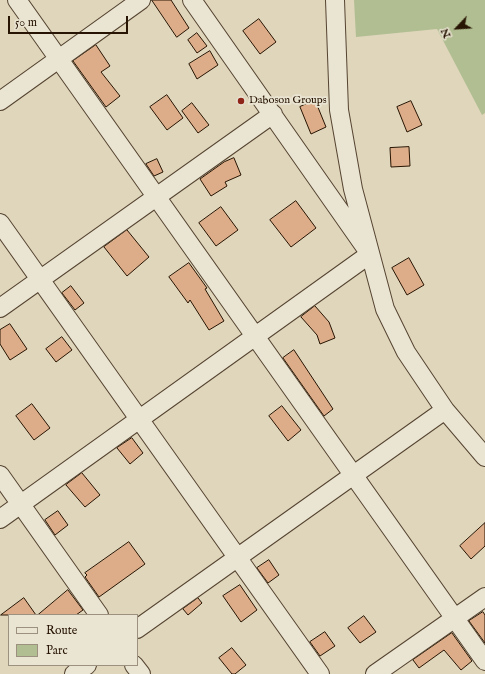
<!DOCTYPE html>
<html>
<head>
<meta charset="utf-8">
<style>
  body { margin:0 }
  #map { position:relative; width:485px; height:674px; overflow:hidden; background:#dfd6bc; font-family:"IM FELL English",serif }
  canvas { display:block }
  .legend { position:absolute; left:8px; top:614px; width:130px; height:52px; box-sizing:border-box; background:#eae4d3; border:1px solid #9c917f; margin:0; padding:5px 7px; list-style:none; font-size:12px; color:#271402 }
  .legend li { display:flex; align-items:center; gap:8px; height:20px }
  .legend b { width:20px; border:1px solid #9c917f }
  .north { position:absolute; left:437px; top:8px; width:40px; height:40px; -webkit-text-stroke:3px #eae4d3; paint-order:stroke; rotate:245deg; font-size:11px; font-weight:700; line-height:16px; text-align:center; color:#271402 }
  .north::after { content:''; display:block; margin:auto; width:14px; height:18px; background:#271402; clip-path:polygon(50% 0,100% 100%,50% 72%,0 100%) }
  .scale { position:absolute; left:8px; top:16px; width:120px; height:18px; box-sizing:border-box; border:2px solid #271402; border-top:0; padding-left:5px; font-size:12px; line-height:14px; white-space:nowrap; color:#271402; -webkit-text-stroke:3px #eae4d3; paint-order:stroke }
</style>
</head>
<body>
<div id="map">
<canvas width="485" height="674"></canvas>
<ul class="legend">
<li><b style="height:5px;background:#eae4d3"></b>Route</li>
<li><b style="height:11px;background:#b1be91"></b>Parc</li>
</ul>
<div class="north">N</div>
<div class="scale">50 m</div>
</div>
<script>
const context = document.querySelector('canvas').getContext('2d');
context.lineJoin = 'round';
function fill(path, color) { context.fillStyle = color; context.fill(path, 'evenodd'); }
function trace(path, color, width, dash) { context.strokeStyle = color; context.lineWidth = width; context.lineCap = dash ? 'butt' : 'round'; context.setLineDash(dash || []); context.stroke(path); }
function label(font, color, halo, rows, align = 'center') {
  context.font = font + ' "IM FELL English",serif'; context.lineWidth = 3.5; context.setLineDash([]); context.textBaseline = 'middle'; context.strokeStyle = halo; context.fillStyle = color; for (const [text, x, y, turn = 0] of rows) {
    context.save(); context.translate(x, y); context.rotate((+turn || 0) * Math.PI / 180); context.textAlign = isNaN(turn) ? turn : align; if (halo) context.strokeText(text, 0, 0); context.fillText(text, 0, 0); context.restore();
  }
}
fill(new Path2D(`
  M 354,0 L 485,0 L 485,113 L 482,115 L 437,29 L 356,37 Z`), '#b1be91');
const building = new Path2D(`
  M 152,0 L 171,0 L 189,28 L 177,37 Z
  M 259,19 L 276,42 L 260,54 L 243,31 Z
  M 197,33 L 207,46 L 197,53 L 188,40 Z
  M 96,45 L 110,66 L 101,72 L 120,96 L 106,107 L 73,61 Z
  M 210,51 L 218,65 L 197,79 L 189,64 Z
  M 167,95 L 183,118 L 167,130 L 150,107 Z
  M 315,100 L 326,127 L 311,134 L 300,107 Z
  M 411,101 L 422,125 L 407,132 L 397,107 Z
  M 192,103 L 209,125 L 198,133 L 182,111 Z
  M 409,147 L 410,166 L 391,167 L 390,148 Z
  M 234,158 L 241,175 L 225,182 L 227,186 L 211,196 L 200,179 L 224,162 Z
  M 157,159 L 163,172 L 154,176 L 146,164 Z
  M 296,201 L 316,228 L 291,247 L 270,220 Z
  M 221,207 L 238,230 L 216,246 L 199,223 Z
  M 127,230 L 149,257 L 127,276 L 104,247 Z
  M 409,258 L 424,285 L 407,295 L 392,268 Z
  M 189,263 L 207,288 L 205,289 L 224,321 L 209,330 L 190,300 L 188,303 L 169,277 Z
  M 71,286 L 84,303 L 75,310 L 62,293 Z
  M 315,306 L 329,322 L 335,338 L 320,344 L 317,335 L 301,317 Z
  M 10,324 L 27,349 L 10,360 L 0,344 L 0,330 Z
  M 62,337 L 72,350 L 56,362 L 46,349 Z
  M 294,350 L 333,409 L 324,416 L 283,358 Z
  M 32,404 L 50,428 L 34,440 L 16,416 Z
  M 282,406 L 301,430 L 288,441 L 269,416 Z
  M 132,438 L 143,453 L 130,464 L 117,448 Z
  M 82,473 L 100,495 L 85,507 L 66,485 Z
  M 58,511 L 68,525 L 55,535 L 45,520 Z
  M 485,523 L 485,546 L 471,559 L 460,546 Z
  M 129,542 L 145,564 L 99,597 L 85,577 L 87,575 L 85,573 Z
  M 269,560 L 279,575 L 268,583 L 257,568 Z
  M 240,585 L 257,610 L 241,622 L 223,596 Z
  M 68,590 L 83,610 L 76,615 L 38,615 Z
  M 24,598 L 36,615 L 1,615 Z
  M 198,598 L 202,603 L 188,615 L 183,609 Z
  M 483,612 L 485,615 L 485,643 L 469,621 Z
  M 364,616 L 376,632 L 360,643 L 348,628 Z
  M 325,632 L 335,646 L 320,656 L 310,642 Z
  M 452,633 L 472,661 L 461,670 L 444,650 L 419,668 L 413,660 Z
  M 232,648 L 246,665 L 235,674 L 232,674 L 219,658 Z`);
fill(building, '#ddac88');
trace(building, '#271402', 1);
const minor = new Path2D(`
  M 17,0 L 485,661
  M 335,0 L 339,110 L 353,189 L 385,309 L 406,352 L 445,410 L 485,457
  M 0,101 L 141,0
  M 0,223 L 320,674
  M 0,308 L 273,114
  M 0,475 L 99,615
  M 0,519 L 370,254 L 192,0
  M 137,629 L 445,410
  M 134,665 L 141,674
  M 74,674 L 87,665
  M 375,674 L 485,597`);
trace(minor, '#554430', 20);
trace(minor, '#eae4d3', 18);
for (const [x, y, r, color] of [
  [241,101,4,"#8f2418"]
]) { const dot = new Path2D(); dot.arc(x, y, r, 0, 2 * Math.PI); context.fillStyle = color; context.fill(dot); trace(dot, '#eae4d3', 1.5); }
label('11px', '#271402', '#eae4d3', [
  ["Daboson Groups",249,101]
], 'left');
</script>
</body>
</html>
